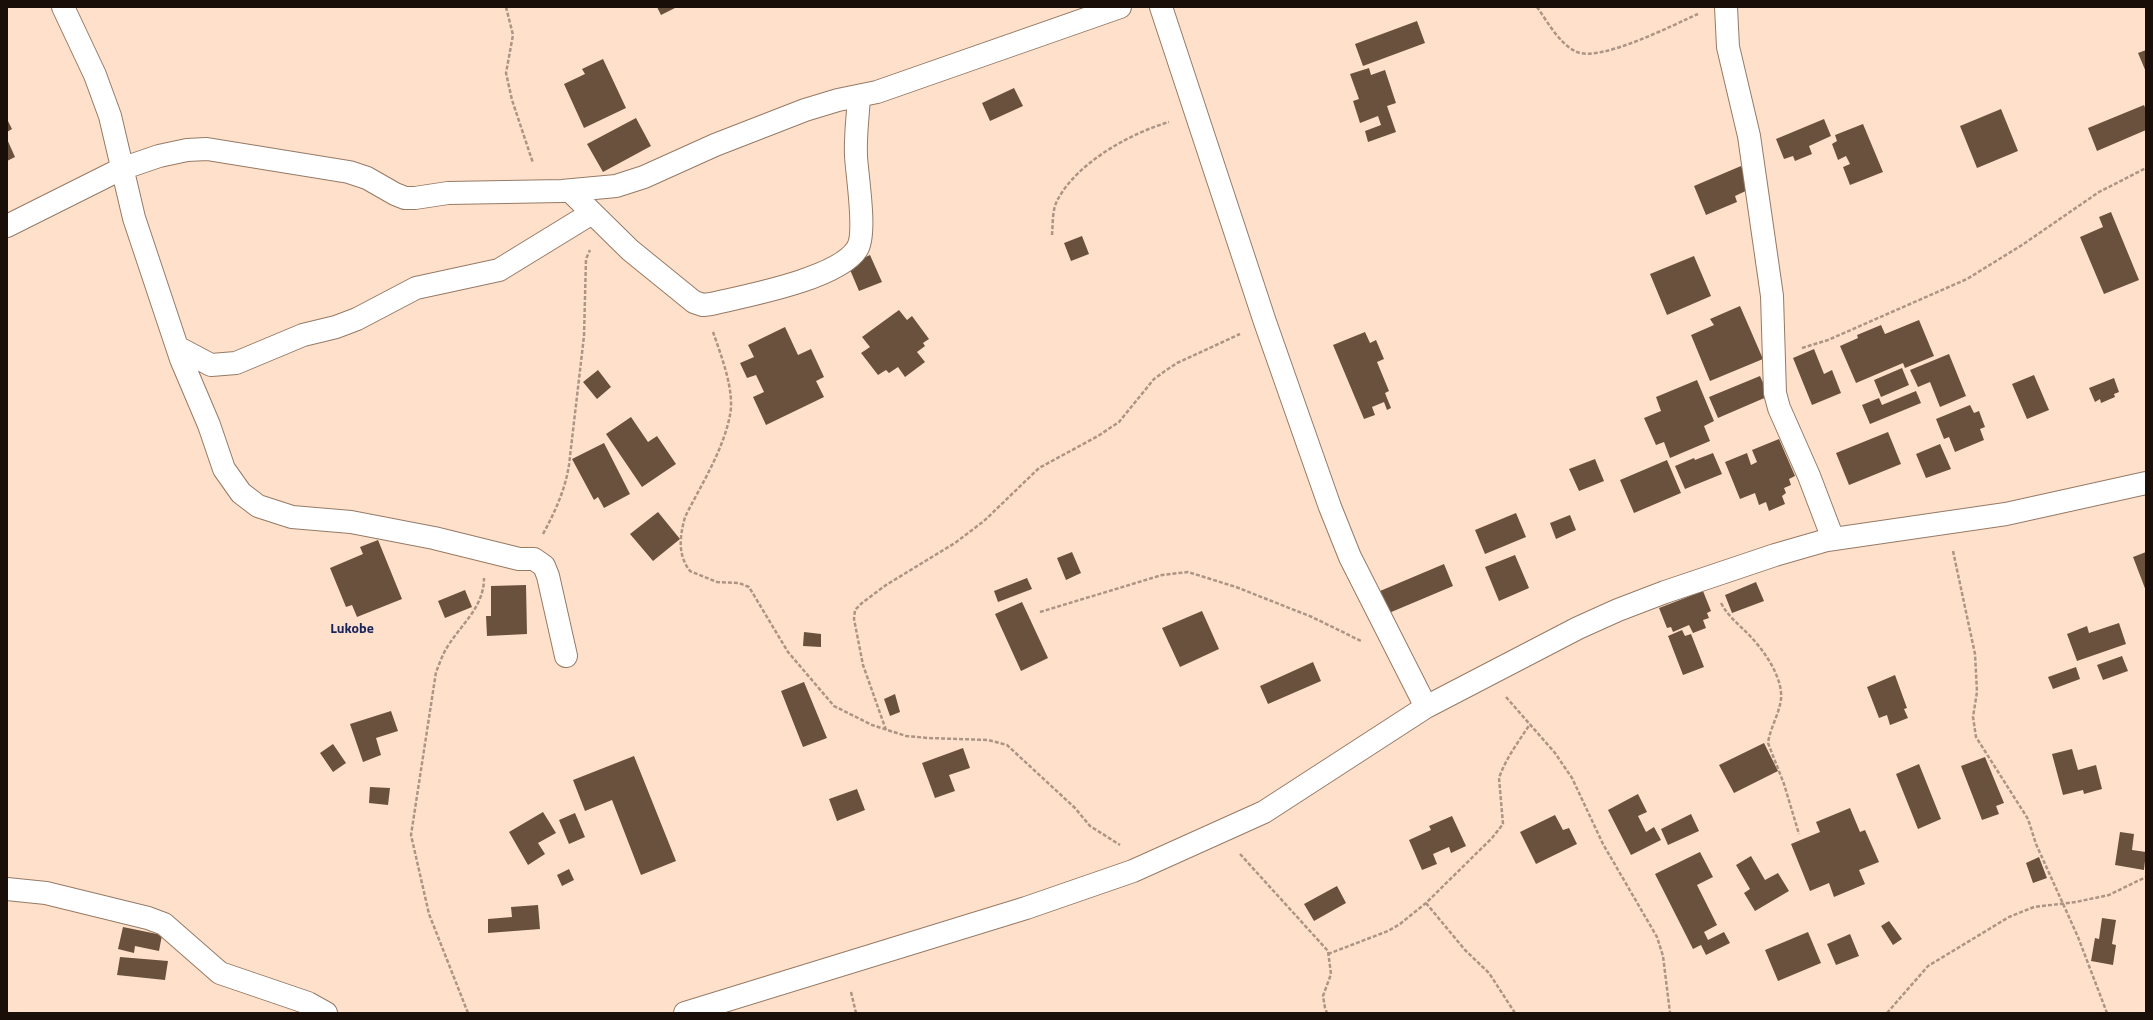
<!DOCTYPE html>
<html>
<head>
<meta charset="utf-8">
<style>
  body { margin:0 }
  #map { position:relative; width:2153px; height:1020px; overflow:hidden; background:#ffe1cb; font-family:"Titillium Web",sans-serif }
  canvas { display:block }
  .frame { position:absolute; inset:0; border:8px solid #190f08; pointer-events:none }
</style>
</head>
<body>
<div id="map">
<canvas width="2153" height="1020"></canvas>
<div class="frame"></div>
</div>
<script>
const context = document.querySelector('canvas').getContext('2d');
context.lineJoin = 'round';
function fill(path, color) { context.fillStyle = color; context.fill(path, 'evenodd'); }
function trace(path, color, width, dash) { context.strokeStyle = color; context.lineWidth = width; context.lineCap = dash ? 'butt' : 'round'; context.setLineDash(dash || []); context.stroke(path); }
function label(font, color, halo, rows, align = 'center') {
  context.font = font + ' "Titillium Web",sans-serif'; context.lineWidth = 4; context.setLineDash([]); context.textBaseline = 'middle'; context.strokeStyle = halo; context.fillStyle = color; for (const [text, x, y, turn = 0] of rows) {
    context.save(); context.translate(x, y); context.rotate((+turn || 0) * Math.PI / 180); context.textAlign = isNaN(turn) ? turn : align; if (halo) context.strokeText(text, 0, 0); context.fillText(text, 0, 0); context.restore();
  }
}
fill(new Path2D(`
  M 657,7 L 677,7 L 661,15 Z
  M 1417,21 L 1425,43 L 1363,66 L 1355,44 Z
  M 2146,50 L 2146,72 L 2138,53 Z
  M 603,59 L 626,108 L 584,128 L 564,84 L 585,74 L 582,69 Z
  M 1369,68 L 1371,75 L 1385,70 L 1396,103 L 1387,106 L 1396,132 L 1368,142 L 1365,131 L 1381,125 L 1378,116 L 1360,123 L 1353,101 L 1359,99 L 1350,74 Z
  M 1014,88 L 1023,106 L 990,121 L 982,103 Z
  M 2144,105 L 2146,110 L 2146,130 L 2097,151 L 2088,128 Z
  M 2001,109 L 2018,151 L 1977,168 L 1960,126 Z
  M 636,118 L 651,146 L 603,172 L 587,144 Z
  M 7,119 L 12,129 L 7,132 Z
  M 1824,119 L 1831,136 L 1809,146 L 1812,154 L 1795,161 L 1793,156 L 1784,159 L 1776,139 Z
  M 1863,124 L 1883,172 L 1850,185 L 1843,167 L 1850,164 L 1846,156 L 1838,160 L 1832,144 L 1837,141 L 1835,135 Z
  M 7,139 L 15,157 L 7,161 Z
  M 1741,166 L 1750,189 L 1735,196 L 1737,202 L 1706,215 L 1694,186 Z
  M 2111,212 L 2139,280 L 2104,294 L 2080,237 L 2103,227 L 2099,217 Z
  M 1082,236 L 1089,254 L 1071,261 L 1064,243 Z
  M 870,255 L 882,282 L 859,291 L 848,265 Z
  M 1694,256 L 1711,296 L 1667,315 L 1650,274 Z
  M 1740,306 L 1763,359 L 1710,381 L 1691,335 L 1714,325 L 1710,319 Z
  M 899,310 L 907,320 L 912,316 L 929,339 L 923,343 L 925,346 L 917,352 L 925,362 L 905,377 L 898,367 L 889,373 L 886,370 L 878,375 L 861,353 L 870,347 L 862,337 Z
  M 1919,320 L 1934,356 L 1905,368 L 1903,363 L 1856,383 L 1840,346 L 1858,338 L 1857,335 L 1881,325 L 1885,334 Z
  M 785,327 L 798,355 L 811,349 L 824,377 L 816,381 L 824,397 L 766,425 L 753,397 L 764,392 L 756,375 L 747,378 L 740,363 L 754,357 L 748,345 Z
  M 1365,332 L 1370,343 L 1376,340 L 1384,359 L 1377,362 L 1389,391 L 1385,393 L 1391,408 L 1387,410 L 1384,402 L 1372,407 L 1375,415 L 1364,419 L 1333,345 Z
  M 1814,349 L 1824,374 L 1832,370 L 1841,393 L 1812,405 L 1793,358 Z
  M 1949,354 L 1966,396 L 1940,407 L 1930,382 L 1918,387 L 1910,370 Z
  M 1902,368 L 1909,385 L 1881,397 L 1874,380 Z
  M 598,370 L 611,387 L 597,399 L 583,382 Z
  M 2034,375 L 2049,410 L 2027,419 L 2012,384 Z
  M 1760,376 L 1769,396 L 1718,418 L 1709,397 Z
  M 2114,378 L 2119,392 L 2114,394 L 2115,397 L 2101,403 L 2100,399 L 2095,402 L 2089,388 Z
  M 1697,380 L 1714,421 L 1704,426 L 1710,441 L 1670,458 L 1664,442 L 1656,445 L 1644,418 L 1661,411 L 1656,397 Z
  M 1916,391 L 1921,403 L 1870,424 L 1862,405 L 1879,398 L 1882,405 Z
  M 1970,405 L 1974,413 L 1979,411 L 1985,427 L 1980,429 L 1984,440 L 1955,452 L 1949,437 L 1944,439 L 1936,419 Z
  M 631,417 L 648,442 L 657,436 L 676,464 L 642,487 L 606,434 Z
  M 1888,432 L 1901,464 L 1849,485 L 1836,453 Z
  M 1779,439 L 1795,476 L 1789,479 L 1791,485 L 1784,488 L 1786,493 L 1782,496 L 1785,504 L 1769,511 L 1766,502 L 1759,505 L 1755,493 L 1740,499 L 1725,462 L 1747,453 L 1751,465 L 1757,462 L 1752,450 Z
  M 604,443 L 630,494 L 604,508 L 598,497 L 594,500 L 572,459 Z
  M 1940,444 L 1951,469 L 1926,478 L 1916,454 Z
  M 1713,453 L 1722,474 L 1685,489 L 1675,466 L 1694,458 L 1695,460 Z
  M 1595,459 L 1604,481 L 1579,491 L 1569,469 Z
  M 1667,460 L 1681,493 L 1634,513 L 1620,480 Z
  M 658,512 L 680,539 L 653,561 L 630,534 Z
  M 1516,513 L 1526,537 L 1485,554 L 1475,530 Z
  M 1570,515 L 1576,530 L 1556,539 L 1550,523 Z
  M 378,540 L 402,599 L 357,617 L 352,605 L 346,607 L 330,568 L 363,554 L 360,547 Z
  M 1072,552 L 1081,573 L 1066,580 L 1057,558 Z
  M 2146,552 L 2146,591 L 2133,557 Z
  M 1515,555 L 1529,588 L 1499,601 L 1485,567 Z
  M 1444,564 L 1453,586 L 1389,613 L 1380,591 Z
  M 1027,578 L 1032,589 L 998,602 L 994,591 Z
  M 1756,582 L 1764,601 L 1732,613 L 1725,595 Z
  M 526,585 L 527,634 L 487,636 L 486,616 L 491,616 L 491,586 Z
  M 465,590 L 472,607 L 445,618 L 438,601 Z
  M 1703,591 L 1711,611 L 1707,613 L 1709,618 L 1703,620 L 1706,628 L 1693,633 L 1689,625 L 1673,632 L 1671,627 L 1667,628 L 1659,608 Z
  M 1022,602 L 1048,658 L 1021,671 L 995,614 Z
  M 1202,611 L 1219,649 L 1180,667 L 1162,628 Z
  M 2119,623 L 2126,644 L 2077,661 L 2067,634 L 2087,626 L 2089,633 Z
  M 1682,630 L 1685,636 L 1691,634 L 1704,667 L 1683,675 L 1668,636 Z
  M 804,632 L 821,634 L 821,647 L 803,646 Z
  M 2122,656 L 2128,671 L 2103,680 L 2097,665 Z
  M 1313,662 L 1321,681 L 1268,704 L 1260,686 Z
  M 2076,667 L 2080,679 L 2053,689 L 2048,677 Z
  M 1895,675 L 1907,708 L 1904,709 L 1908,718 L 1890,725 L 1887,715 L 1879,718 L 1867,687 Z
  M 804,682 L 827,738 L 803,747 L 781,691 Z
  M 895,694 L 900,712 L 890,716 L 884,699 Z
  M 391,711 L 398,731 L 376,738 L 381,755 L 363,762 L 350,724 Z
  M 1764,743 L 1778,771 L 1734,793 L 1719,765 Z
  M 333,744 L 346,763 L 333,772 L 320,753 Z
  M 963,748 L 970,768 L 949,775 L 955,791 L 935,798 L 922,763 Z
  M 2072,749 L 2078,770 L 2096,765 L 2102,789 L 2084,794 L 2083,790 L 2063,795 L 2052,754 Z
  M 634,756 L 676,861 L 641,875 L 612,800 L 585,811 L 573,780 Z
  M 1985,757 L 2004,803 L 1996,806 L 1999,814 L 1982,820 L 1961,766 Z
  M 1919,764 L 1941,819 L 1918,829 L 1896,774 Z
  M 370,787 L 390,788 L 388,805 L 369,803 Z
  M 857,789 L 865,810 L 837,821 L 829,799 Z
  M 1638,794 L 1647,812 L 1638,816 L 1646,832 L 1654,827 L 1661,840 L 1631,855 L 1608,810 Z
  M 1850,808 L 1860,832 L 1865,830 L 1879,862 L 1859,870 L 1865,884 L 1834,897 L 1829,883 L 1810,891 L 1791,844 L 1820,832 L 1816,822 Z
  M 543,812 L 556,833 L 538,843 L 545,854 L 528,865 L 509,832 Z
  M 575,813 L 585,837 L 569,844 L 559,820 Z
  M 1691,814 L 1699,831 L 1668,845 L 1661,829 Z
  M 1555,815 L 1563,830 L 1569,828 L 1577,844 L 1536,864 L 1520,832 Z
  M 1452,816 L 1466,846 L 1451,853 L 1449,847 L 1433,854 L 1437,864 L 1422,870 L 1409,840 L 1431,830 L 1429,826 Z
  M 2120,832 L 2134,834 L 2132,850 L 2146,852 L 2144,870 L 2115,865 Z
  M 1700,852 L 1713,877 L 1697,885 L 1717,925 L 1704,932 L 1708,940 L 1724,932 L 1730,943 L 1706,955 L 1701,945 L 1693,949 L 1655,874 Z
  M 1751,856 L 1765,880 L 1778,873 L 1789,891 L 1755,911 L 1744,893 L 1750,889 L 1736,865 Z
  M 2039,857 L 2047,878 L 2033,883 L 2026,863 Z
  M 569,869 L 574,880 L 562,886 L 557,875 Z
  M 1337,886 L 1346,903 L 1314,921 L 1304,904 Z
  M 538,905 L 540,929 L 488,933 L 488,919 L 512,917 L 511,907 Z
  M 2102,918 L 2116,920 L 2112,944 L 2116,945 L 2113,965 L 2091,961 L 2095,938 L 2099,939 Z
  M 1889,921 L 1902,939 L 1893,945 L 1881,926 Z
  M 123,927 L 162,935 L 159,951 L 135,946 L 134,953 L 118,949 Z
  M 1808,932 L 1821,963 L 1778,981 L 1765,950 Z
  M 1850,934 L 1859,956 L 1836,965 L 1827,944 Z
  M 120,957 L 168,961 L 165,980 L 117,975 Z`), '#6a513e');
const minor = new Path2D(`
  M 63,7 L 95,75 L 110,116 L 134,218 L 181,359 L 209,425 L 224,469 L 241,493 L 258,506 L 292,517 L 351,522 L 434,538 L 519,559 L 534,559 L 544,566 L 548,576 L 566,656
  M 1161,7 L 1265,322 L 1330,507 L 1350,557 L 1426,707
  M 1726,7 L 1728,47 L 1749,136 L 1772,296 L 1775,393 L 1779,408 L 1809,476 L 1833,539
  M 570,191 L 630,250 L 694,302 L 703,305 L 711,304 C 745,296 838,279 857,249 C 867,234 857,176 856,156 C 855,136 858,116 859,96
  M 7,226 L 121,169 L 159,156 L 187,150 L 207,149 L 349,172 L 367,178 L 395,194 L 405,198 L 415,198 L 448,193 L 562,191 L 616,186 L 644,177 L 715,145 L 805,110 L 838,100 L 877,92 L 1120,7
  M 177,347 L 211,365 L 236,363 L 303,335 L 336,327 L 357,319 L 416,288 L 499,270 L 592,213
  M 7,889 L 46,893 L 148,918 L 164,924 L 220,973 L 308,1003 L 326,1013
  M 685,1013 L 1026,908 L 1133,871 L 1264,812 L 1426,707 L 1578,628 L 1618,610 L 1665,592 L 1775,555 L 1827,540 L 2006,514 L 2146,483`);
trace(minor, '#957a66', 24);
trace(new Path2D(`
  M 506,7 L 513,35 L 506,73 L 512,100 L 533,163
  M 1537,7 C 1547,21 1560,45 1577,52 C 1601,62 1673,25 1698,14
  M 1052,235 C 1053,223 1052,209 1058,199 C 1078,162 1131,133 1169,122
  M 713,332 C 721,355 735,391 730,415 C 723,451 701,485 685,517 C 680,536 677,554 690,571 L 717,582 L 739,583 L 749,587 L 788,652 L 834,706 L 872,725 L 906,736 L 928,738 L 988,740 L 1007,745 L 1075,808 L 1090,826 L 1120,845
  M 1802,348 L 1828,340 L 1967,279 L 2022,245 L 2099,192 L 2146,168
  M 543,534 C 555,512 565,490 569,465 L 584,336 L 586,259 L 590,250
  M 1953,551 L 1975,654 L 1977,692 L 1973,717 L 1976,737 L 2028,819 L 2036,844 L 2078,937 L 2107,1013
  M 1721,603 C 1729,618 1740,625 1751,637 C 1765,652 1783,678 1781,699 C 1779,715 1770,728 1768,743 L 1784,784 L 1799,834
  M 1040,612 L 1162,575 L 1188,572 L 1236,587 L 1312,617 L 1361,641
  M 1506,697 L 1555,753 L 1572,778 L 1603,844 L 1657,937 L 1663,956 L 1670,1013
  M 886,730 L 863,665 L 854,619 L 855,610 L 862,603 L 886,585 L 955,543 L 984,521 L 1039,468 L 1098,436 L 1119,422 L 1154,379 L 1165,371 L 1177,363 L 1240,334
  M 1240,854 L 1328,951 L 1331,974 L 1323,996 L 1325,1008 L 1327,1013
  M 1426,903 L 1465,950 L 1489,973 L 1515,1013
  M 1328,954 L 1388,931 L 1400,924 L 1426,903 L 1492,838 L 1503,824 L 1499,778 C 1506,758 1519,741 1530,724
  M 851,992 L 856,1013
  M 468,1013 L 429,914 L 411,835 L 436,672 C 439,665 442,656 446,649 C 460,625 484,608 484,578
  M 1887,1013 L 1928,966 L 2009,917 L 2034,907 L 2076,902 L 2109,895 L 2146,877`), '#ac9585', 2.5, [4, 2]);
trace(minor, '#fff', 22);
label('bold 14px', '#17255c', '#ffe1cb', [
  ["Lukobe",352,630]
]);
</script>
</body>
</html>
